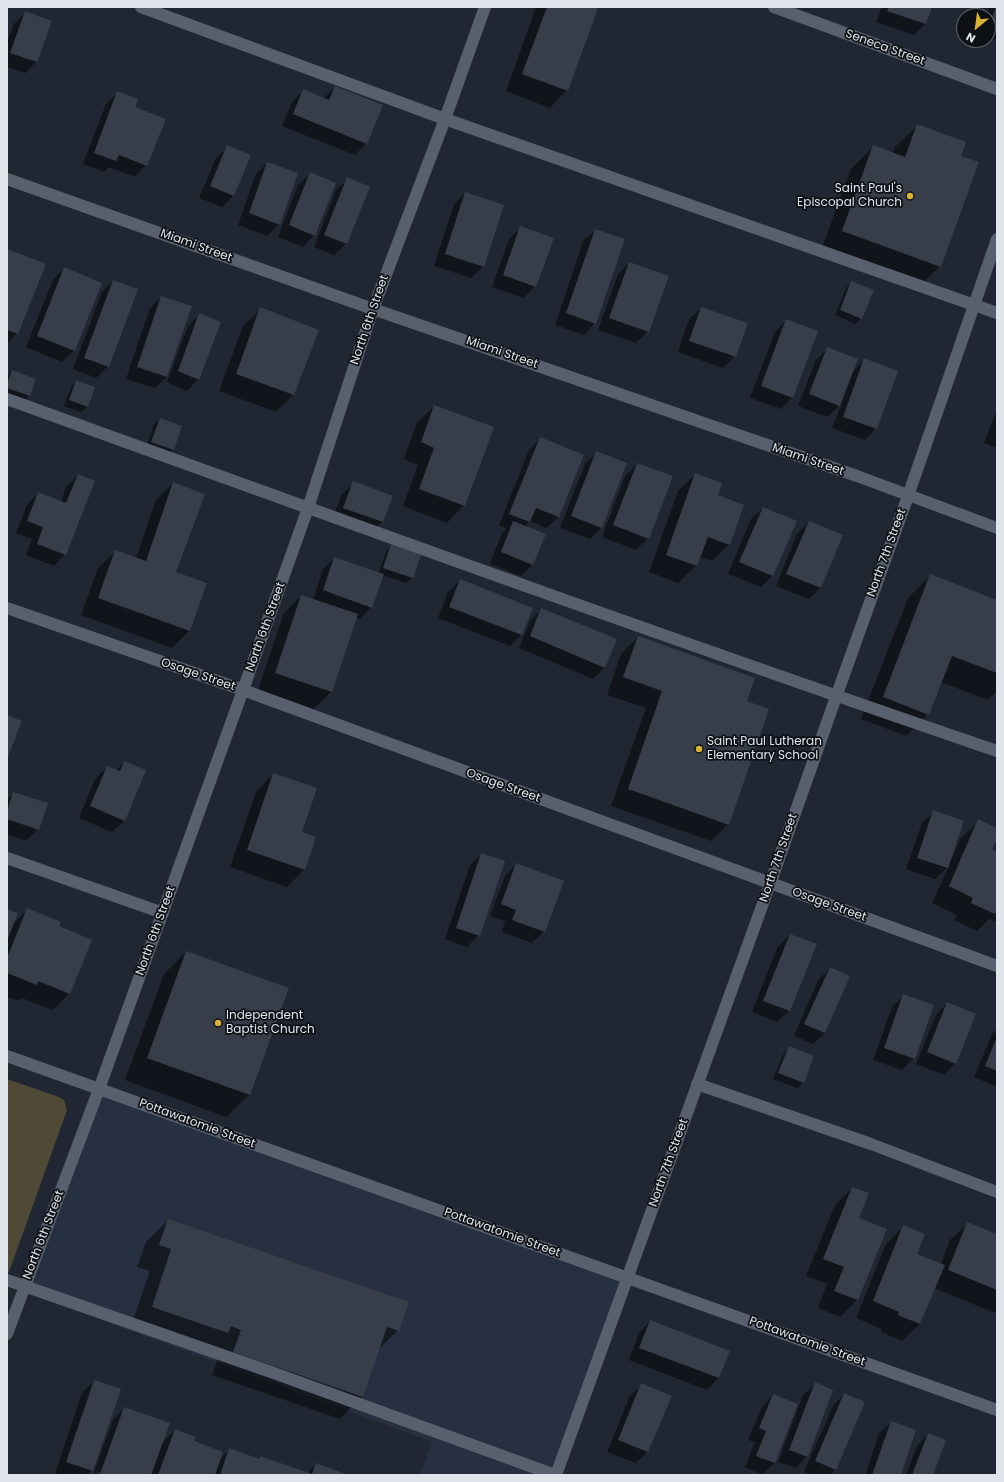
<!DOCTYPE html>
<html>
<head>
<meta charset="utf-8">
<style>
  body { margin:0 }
  #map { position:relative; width:1004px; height:1482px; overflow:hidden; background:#202732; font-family:Poppins,sans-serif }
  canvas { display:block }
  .frame { position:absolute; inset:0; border:8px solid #e0e5ec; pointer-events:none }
  .north { position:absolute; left:956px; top:8px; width:40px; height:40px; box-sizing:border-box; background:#0d1015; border:1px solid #61656b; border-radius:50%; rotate:209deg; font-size:11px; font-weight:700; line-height:16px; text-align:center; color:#e0e5ec }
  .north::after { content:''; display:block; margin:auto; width:14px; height:18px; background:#d9b334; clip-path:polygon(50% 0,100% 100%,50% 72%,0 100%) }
</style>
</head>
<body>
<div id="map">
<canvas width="1004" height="1482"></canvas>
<div class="frame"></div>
<div class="north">N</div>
</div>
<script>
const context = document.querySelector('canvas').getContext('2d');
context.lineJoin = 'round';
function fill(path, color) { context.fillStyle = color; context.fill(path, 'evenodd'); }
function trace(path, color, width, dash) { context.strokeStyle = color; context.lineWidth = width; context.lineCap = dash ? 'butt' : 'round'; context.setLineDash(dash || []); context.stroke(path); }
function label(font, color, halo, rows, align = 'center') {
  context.font = font + ' Poppins,sans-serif'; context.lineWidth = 3.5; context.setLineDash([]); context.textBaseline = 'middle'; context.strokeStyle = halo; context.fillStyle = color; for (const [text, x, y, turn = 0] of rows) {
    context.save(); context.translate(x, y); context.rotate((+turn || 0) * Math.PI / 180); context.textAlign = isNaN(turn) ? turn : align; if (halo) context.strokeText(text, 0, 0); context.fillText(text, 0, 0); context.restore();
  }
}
fill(new Path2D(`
  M 99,1089 L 627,1277 L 556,1475 L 420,1475 L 432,1442 L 23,1291 Z`), '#273041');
fill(new Path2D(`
  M 7,1079 L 59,1097 L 64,1100 L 67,1110 L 9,1272 L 7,1271 Z`), '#504935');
fill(new Path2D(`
  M 538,7 L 592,7 L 567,90 L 550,108 L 506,91 L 535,10 Z
  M 882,7 L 931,7 L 926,23 L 914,35 L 876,22 Z
  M 989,7 L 997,7 L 997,41 L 988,37 L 988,16 L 986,16 Z
  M 25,13 L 51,22 L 36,62 L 25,73 L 7,67 L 7,42 L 14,24 Z
  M 335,87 L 366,144 L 355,155 L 282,126 L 292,102 L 303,91 L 323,99 Z
  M 118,92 L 146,165 L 135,177 L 109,167 L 104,172 L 83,164 L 106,104 Z
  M 918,125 L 940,266 L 918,288 L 820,253 L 851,169 L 874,146 L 893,154 L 895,147 Z
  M 228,147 L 233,196 L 222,207 L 199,198 L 216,158 Z
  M 267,163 L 279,224 L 267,236 L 238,225 L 256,174 Z
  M 310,174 L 314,235 L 303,247 L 278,237 L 298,185 Z
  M 348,179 L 346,244 L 334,255 L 314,247 L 336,190 Z
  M 465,193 L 503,205 L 483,267 L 471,278 L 434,266 L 454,204 Z
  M 521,228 L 535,286 L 524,298 L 492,287 L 509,239 Z
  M 595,230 L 595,323 L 584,335 L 555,325 L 583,241 Z
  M 7,250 L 17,333 L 7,344 Z
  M 629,263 L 648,331 L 636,343 L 598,330 L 618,274 Z
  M 64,268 L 74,350 L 62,362 L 26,347 L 53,280 Z
  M 113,281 L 108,366 L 96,378 L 73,369 L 102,292 Z
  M 851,283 L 861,318 L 855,324 L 835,315 L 846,288 Z
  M 162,297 L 167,377 L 155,388 L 126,379 L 150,308 Z
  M 701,308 L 735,356 L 723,368 L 678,352 L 689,319 Z
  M 261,309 L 317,330 L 293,395 L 276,412 L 219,391 L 243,326 Z
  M 200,314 L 198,379 L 187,391 L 167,382 L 188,326 Z
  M 787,320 L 817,332 L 792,398 L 781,409 L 750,398 L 775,332 Z
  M 828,348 L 852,372 L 865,359 L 876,428 L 865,440 L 832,428 L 842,403 L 827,417 L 798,406 L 816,360 Z
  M 12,371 L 35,380 L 29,396 L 23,401 L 7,396 L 7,377 Z
  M 76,381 L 94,387 L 87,407 L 81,412 L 64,406 L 71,387 Z
  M 434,406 L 464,505 L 447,523 L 403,506 L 418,465 L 404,459 L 417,423 Z
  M 997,409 L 997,448 L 984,443 Z
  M 160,419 L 173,450 L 167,455 L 146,448 L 154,424 Z
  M 541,438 L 558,517 L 546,528 L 530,521 L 525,526 L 532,565 L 521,576 L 490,564 L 502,533 L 507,529 L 499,525 L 529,450 Z
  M 596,453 L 625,464 L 601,528 L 590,539 L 560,528 L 585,464 Z
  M 637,464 L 648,538 L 636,550 L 602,537 L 625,476 Z
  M 696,474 L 729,544 L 712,561 L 699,557 L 696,566 L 678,583 L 649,572 L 678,491 Z
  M 78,475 L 65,554 L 54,566 L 26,555 L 32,539 L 16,533 L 27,505 L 38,493 L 61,502 L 66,487 Z
  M 173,483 L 175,572 L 206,583 L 189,631 L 172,648 L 81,615 L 98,568 L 116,551 L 136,558 L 156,500 Z
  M 354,483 L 392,497 L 382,522 L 371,533 L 332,519 L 342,494 Z
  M 763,508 L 795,521 L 772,576 L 761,587 L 728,574 L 751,519 Z
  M 809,522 L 842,536 L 820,588 L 809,599 L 776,586 L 797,534 Z
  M 391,546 L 420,555 L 412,578 L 406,583 L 382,575 L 371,607 L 360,619 L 356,618 L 331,692 L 314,709 L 258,690 L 284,613 L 301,596 L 313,600 L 323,569 L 335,558 L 379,573 L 386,551 Z
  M 930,576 L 997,601 L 997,691 L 988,700 L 941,682 L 928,714 L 906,736 L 861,719 L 908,598 Z
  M 460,580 L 521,635 L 510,646 L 438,618 L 448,592 Z
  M 542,609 L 605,667 L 593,679 L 519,648 L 530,621 Z
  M 638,637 L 745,702 L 728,824 L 711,841 L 611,806 L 646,708 L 607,695 L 621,654 Z
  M 124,762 L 124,821 L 112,832 L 79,818 L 95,779 L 107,767 L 116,771 Z
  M 273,774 L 300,832 L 315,838 L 304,870 L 287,887 L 230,867 L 256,792 Z
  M 14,793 L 38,829 L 26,841 L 7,834 L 7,800 Z
  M 934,812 L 948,864 L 949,864 L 961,838 L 979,821 L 997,829 L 997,837 L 991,850 L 997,853 L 997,922 L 989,919 L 977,931 L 954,920 L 957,915 L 932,903 L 949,866 L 935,879 L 906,869 L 922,823 Z
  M 481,854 L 479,935 L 467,947 L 445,939 L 470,865 Z
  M 516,864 L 544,931 L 532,943 L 502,932 L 505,921 L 490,916 L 505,876 Z
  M 7,910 L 13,924 L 27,910 L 58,927 L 70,993 L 52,1010 L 22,998 L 19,1001 L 7,997 Z
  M 790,935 L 815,945 L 789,1011 L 777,1022 L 752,1012 L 778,946 Z
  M 186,952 L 287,989 L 249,1095 L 226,1117 L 125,1080 L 164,974 Z
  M 830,968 L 825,1033 L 813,1044 L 794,1036 L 818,980 Z
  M 904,995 L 914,1058 L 902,1070 L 873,1060 L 892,1007 Z
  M 947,1003 L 955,1063 L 944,1075 L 916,1064 L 936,1015 Z
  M 997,1029 L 997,1087 L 974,1077 L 992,1034 Z
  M 790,1047 L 813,1057 L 803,1083 L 797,1088 L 773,1079 L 784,1053 Z
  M 852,1188 L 858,1218 L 885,1230 L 857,1300 L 840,1317 L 818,1308 L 827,1284 L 806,1276 L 835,1205 Z
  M 168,1220 L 398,1330 L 378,1350 L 362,1397 L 340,1419 L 212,1375 L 220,1352 L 205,1355 L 130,1329 L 150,1271 L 137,1267 L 146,1242 Z
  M 968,1223 L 997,1235 L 997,1311 L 995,1313 L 934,1288 L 920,1324 L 902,1341 L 881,1332 L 882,1329 L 856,1318 L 886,1244 L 903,1227 L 916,1254 L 941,1264 L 950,1240 Z
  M 650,1321 L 728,1351 L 718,1378 L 707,1390 L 629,1360 L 639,1333 Z
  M 94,1381 L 92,1470 L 87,1475 L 61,1475 L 55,1473 L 82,1393 Z
  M 642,1384 L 670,1396 L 647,1452 L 636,1463 L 607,1452 L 630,1396 Z
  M 815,1384 L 807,1456 L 796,1468 L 778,1462 L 803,1395 Z
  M 844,1394 L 835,1469 L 830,1475 L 810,1475 L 804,1472 L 833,1406 Z
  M 773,1395 L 797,1404 L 774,1463 L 762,1475 L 745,1467 L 755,1442 L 748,1440 L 762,1407 Z
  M 124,1408 L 161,1444 L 175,1430 L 220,1459 L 229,1450 L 257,1460 L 260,1457 L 307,1474 L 316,1464 L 344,1475 L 106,1475 L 96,1471 L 95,1473 L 100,1475 L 93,1475 L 113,1420 Z
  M 891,1422 L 900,1475 L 865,1475 L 879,1433 Z
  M 928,1434 L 932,1475 L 906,1475 L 917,1446 Z`), '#0007');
fill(new Path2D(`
  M 547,7 L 595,7 L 598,8 L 568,91 L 522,74 Z
  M 889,7 L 932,7 L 926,24 L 887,11 Z
  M 996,7 L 997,7 L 997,25 L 990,23 Z
  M 25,11 L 52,21 L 37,62 L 10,53 Z
  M 335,86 L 383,105 L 367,144 L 293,114 L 303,89 L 329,100 Z
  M 117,91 L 138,99 L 135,107 L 166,119 L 147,166 L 119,155 L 116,161 L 94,153 Z
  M 917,124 L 966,142 L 961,156 L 979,162 L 941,267 L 842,231 L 873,145 L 905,157 Z
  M 227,145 L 251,155 L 234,196 L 210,186 Z
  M 267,162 L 298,173 L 280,225 L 249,213 Z
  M 310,172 L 336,183 L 315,236 L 289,225 Z
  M 347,177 L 370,187 L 347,244 L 324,235 Z
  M 465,192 L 504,205 L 484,267 L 445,254 Z
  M 520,226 L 554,238 L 536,287 L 503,275 Z
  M 595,229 L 625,239 L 596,324 L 566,313 Z
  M 7,249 L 46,264 L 18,334 L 7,330 Z
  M 629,262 L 669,276 L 649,332 L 609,318 Z
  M 64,267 L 102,283 L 75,351 L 37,336 Z
  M 113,280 L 138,289 L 109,367 L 84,358 Z
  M 851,281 L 874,290 L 862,319 L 840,310 Z
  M 161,296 L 192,306 L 167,377 L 137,367 Z
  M 260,307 L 319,330 L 294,395 L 236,374 Z
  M 701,307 L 748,323 L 736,357 L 689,341 Z
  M 199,313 L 221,322 L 199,380 L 178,371 Z
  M 786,319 L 818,331 L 793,398 L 761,386 Z
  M 827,347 L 858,359 L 840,406 L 809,394 Z
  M 864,358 L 898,371 L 877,429 L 843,417 Z
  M 12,370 L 36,379 L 30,396 L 7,388 L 7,384 Z
  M 76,380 L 95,387 L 88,407 L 69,400 Z
  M 434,405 L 494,427 L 465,506 L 419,489 L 434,448 L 421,442 Z
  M 160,418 L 182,426 L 174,450 L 151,442 Z
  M 540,437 L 584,455 L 559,517 L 536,508 L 530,522 L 509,514 Z
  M 596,451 L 627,463 L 602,528 L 571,516 Z
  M 637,463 L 673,476 L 649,539 L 613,525 Z
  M 695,473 L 722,483 L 718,495 L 744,505 L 730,545 L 708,537 L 697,566 L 666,555 Z
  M 78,474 L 95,481 L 66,555 L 37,544 L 43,527 L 27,521 L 38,492 L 66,503 Z
  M 353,481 L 393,496 L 383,522 L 343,508 Z
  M 173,482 L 205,494 L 176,572 L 207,583 L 190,631 L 98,598 L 115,550 L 146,561 Z
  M 763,507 L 797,521 L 773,576 L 739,562 Z
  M 513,521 L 546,534 L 533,565 L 501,552 Z
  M 809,521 L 843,535 L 821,588 L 786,574 Z
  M 391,544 L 421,555 L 413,578 L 383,568 Z
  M 334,557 L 384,574 L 372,608 L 323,590 Z
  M 930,574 L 997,600 L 997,673 L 952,656 L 929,715 L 883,697 Z
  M 460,579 L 533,608 L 522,635 L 449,607 Z
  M 301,595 L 358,614 L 332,692 L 275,673 Z
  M 541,608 L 617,639 L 605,668 L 530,636 Z
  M 638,636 L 755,678 L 747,701 L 769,709 L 729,825 L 628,789 L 662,691 L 623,677 Z
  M 7,715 L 22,721 L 7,759 Z
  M 124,761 L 146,770 L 125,821 L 90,806 L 107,766 L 120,771 Z
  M 273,773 L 317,788 L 302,832 L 316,837 L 305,870 L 247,850 Z
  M 13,792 L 48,803 L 39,830 L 7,819 L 7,811 Z
  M 933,810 L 964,821 L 948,868 L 917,858 Z
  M 978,819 L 997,828 L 997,839 L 992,849 L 997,852 L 997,908 L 995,914 L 971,903 L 973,898 L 949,886 Z
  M 481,853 L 505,861 L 480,936 L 456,928 Z
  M 516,863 L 564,881 L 545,932 L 512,920 L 516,910 L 501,904 Z
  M 27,908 L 61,922 L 59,926 L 92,940 L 70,994 L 38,981 L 37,985 L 7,973 L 7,958 Z
  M 7,909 L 18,913 L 7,941 Z
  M 790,934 L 817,944 L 790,1011 L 763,1001 Z
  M 186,951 L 289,988 L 250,1095 L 147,1058 Z
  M 830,967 L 850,976 L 825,1033 L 804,1024 Z
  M 903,994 L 934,1005 L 915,1059 L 884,1048 Z
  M 947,1002 L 976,1014 L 956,1064 L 927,1052 Z
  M 997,1037 L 997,1071 L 985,1066 Z
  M 789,1046 L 814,1056 L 804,1083 L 778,1073 Z
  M 852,1187 L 869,1193 L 859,1218 L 887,1229 L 858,1300 L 834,1291 L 844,1267 L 823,1259 Z
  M 168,1219 L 409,1302 L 399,1331 L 387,1327 L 363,1397 L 233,1352 L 241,1330 L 231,1326 L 228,1333 L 152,1307 L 171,1249 L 159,1245 Z
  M 967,1222 L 997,1234 L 997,1290 L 948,1270 Z
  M 903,1225 L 925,1234 L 917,1254 L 945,1265 L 920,1324 L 898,1315 L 899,1312 L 873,1301 Z
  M 650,1320 L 730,1351 L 719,1378 L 639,1348 Z
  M 94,1380 L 121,1389 L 93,1471 L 66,1462 Z
  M 815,1382 L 833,1390 L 808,1457 L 789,1450 Z
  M 641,1383 L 672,1396 L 648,1452 L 618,1440 Z
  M 844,1393 L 865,1402 L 836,1470 L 815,1461 Z
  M 773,1394 L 798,1404 L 775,1463 L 756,1456 L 766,1431 L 759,1428 Z
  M 124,1407 L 170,1423 L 151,1475 L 100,1474 Z
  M 891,1421 L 916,1430 L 901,1475 L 872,1475 Z
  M 175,1429 L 196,1437 L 194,1441 L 223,1452 L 215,1475 L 158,1475 Z
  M 928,1433 L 946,1440 L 933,1475 L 912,1475 Z
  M 229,1448 L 259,1459 L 260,1456 L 312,1474 L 316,1463 L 345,1474 L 345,1475 L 220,1475 Z`), '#373e4a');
trace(new Path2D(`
  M 141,7 L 445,119 L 997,313
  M 7,399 C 336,518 666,638 997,751
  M 7,858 L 163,913
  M 697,1084 L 871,1144 L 997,1192
  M 7,1280 L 271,1372 L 555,1475`), '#58606d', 12);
trace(new Path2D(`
  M 774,7 L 997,89
  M 7,1056 L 997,1410
  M 7,1334 L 99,1089 L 243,690 L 308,508 L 373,309 L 445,119 L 485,7`), '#58606d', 12);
trace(new Path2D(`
  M 7,179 L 373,309 L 857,476 L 997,528
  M 7,608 L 243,690 L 997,966
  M 556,1475 L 770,884 L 836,697 L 908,496 L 997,239`), '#58606d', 12);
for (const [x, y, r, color] of [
  [910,196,4,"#d9b334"],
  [699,749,4,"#d9b334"],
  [218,1023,4,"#d9b334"]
]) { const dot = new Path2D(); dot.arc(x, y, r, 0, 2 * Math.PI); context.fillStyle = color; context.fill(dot); trace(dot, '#0d1015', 1.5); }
label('12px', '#e0e5ec', '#0d1015', [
  ["Seneca Street",885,48,20],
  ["Miami Street",196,246,20],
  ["North 6th Street",370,320,-71],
  ["Miami Street",502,353,19],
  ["Miami Street",808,460,19],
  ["North 7th Street",887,553,-70],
  ["North 6th Street",266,627,-70],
  ["Osage Street",198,675,19],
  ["Osage Street",503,786,20],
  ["North 7th Street",779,858,-71],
  ["Osage Street",829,905,20],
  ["North 6th Street",156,931,-70],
  ["Pottawatomie Street",197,1124,20],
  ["North 7th Street",669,1163,-70],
  ["Pottawatomie Street",502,1233,20],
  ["North 6th Street",44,1235,-69],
  ["Pottawatomie Street",807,1342,20]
]);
label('12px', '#e0e5ec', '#0d1015', [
  ["Saint Paul's",902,189,"right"],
  ["Episcopal Church",902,203,"right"],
  ["Saint Paul Lutheran",707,742],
  ["Elementary School",707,756],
  ["Independent",226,1016],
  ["Baptist Church",226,1030]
], 'left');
</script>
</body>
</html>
